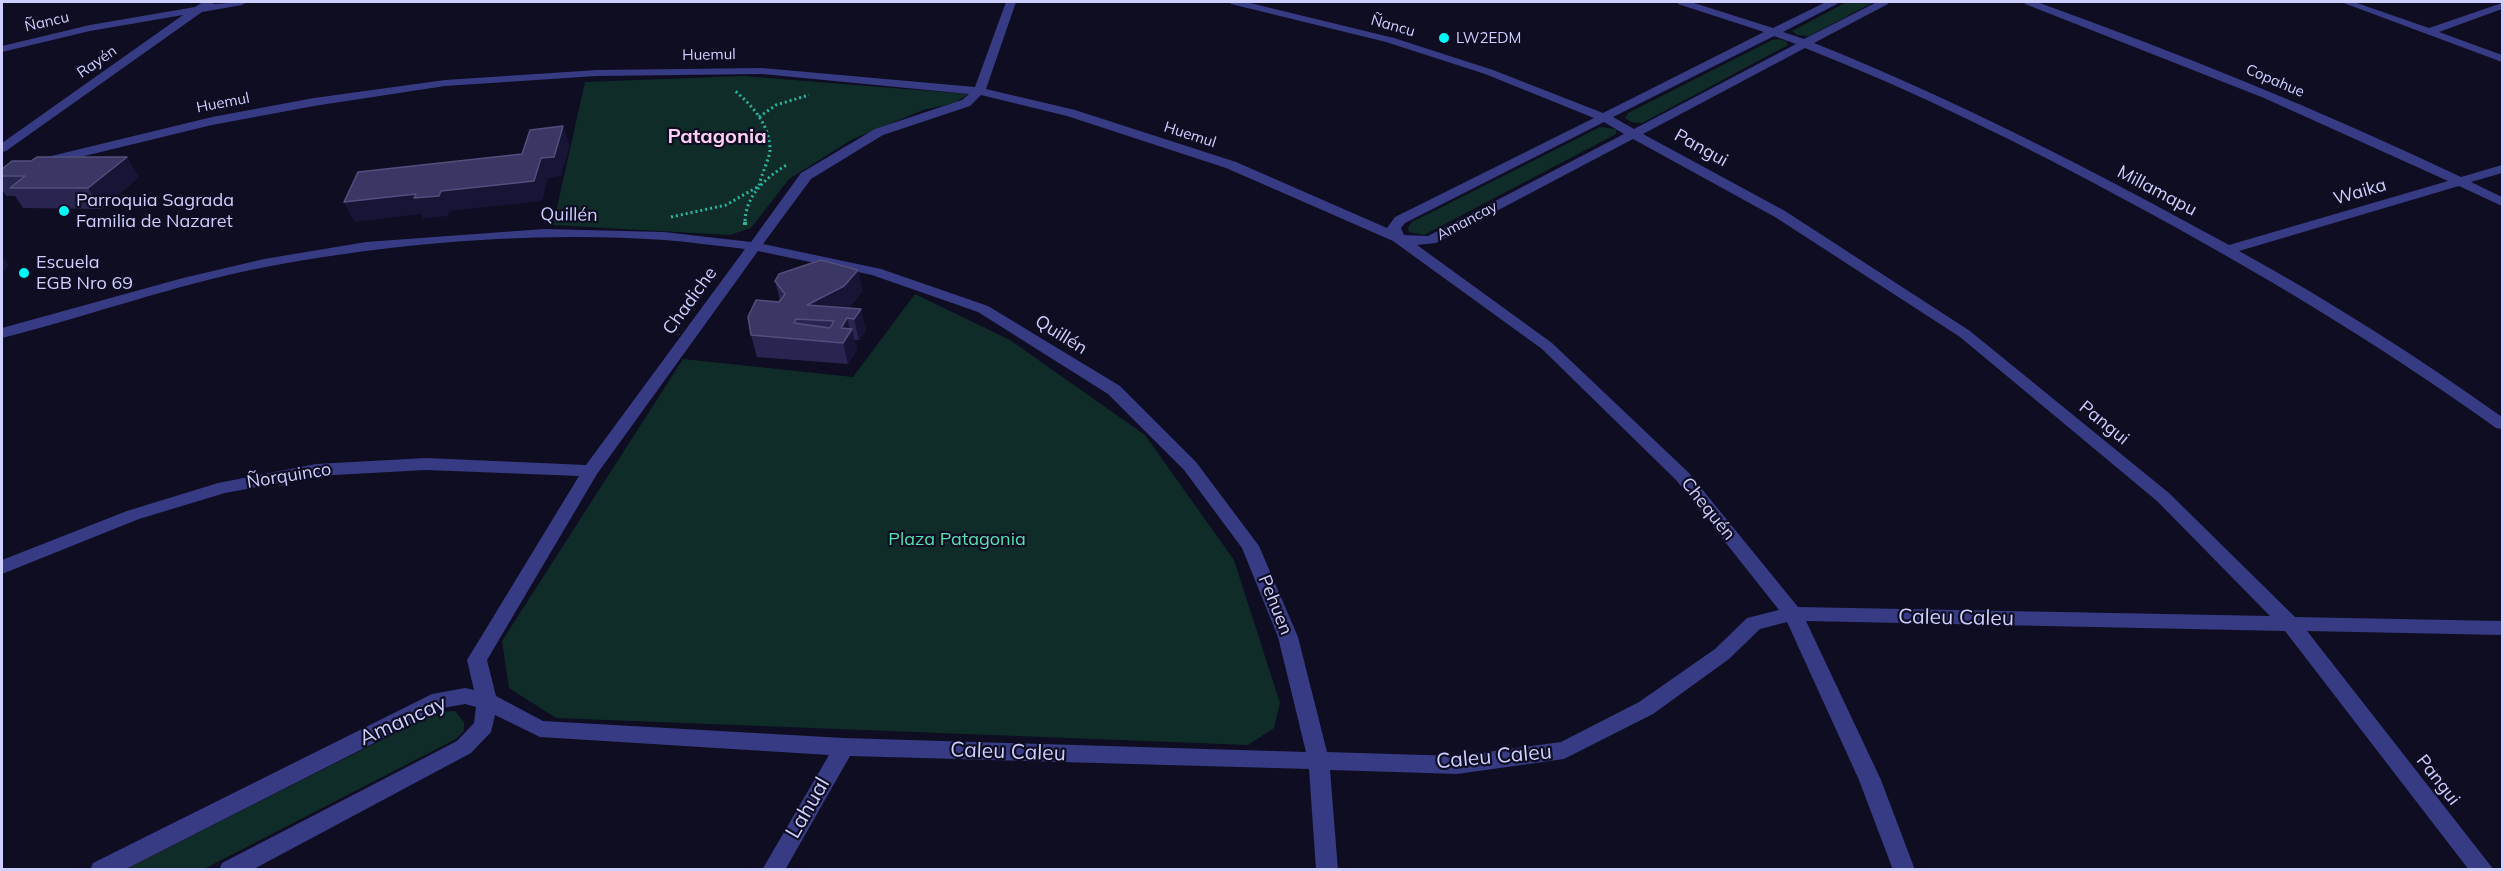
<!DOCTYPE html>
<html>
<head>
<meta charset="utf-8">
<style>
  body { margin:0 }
  #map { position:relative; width:2504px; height:871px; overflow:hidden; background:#0e0d22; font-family:Mulish,sans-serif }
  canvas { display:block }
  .frame { position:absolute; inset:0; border:3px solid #ceceff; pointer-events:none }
</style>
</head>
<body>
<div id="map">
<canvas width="2504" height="871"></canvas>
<div class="frame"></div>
</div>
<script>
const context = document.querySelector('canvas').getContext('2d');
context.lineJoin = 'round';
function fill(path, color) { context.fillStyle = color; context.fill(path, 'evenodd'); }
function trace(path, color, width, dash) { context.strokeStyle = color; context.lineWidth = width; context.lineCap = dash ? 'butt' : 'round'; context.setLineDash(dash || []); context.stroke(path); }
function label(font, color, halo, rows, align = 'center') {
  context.font = font + ' Mulish,sans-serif'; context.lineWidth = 4.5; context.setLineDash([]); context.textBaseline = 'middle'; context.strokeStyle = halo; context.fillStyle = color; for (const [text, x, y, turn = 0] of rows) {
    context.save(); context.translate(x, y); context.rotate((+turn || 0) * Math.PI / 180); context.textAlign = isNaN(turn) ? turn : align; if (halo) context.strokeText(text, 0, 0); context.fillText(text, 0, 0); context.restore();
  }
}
fill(new Path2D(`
  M 1847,2 L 1874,2 L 1809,36 L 1797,35 L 1792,31 Z
  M 1779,39 L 1786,41 L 1788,45 L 1642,123 L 1631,122 L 1625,118 L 1628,113 L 1772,40 Z
  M 743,76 L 968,94 L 955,103 L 923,110 L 851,140 L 789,179 L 751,228 L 730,235 L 553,225 L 585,82 Z
  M 1600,127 L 1616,129 L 1616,134 L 1424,235 L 1409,232 L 1408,228 L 1412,222 Z
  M 915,294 L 1010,340 L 1145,435 L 1234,560 L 1280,703 L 1274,728 L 1248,745 L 556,718 L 509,688 L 502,641 L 683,359 L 853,377 Z
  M 455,711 L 464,722 L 464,731 L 456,739 L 204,869 L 126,869 L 437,712 Z`), '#102c28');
trace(new Path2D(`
  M 759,117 L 776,105 L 809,95
  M 671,217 L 726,205 L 759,186 C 761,175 770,157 770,150 C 770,125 752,105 734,90
  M 745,221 C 746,194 767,177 788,164`), '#2ab69f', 3, [2, 3]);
trace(new Path2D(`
  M 745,225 L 745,219`), '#2ab69f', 4, [3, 4.5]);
fill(new Path2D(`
  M 203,2 L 214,2 L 213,4 L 247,2 L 242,5 L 202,12 L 6,151 L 2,152 L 2,143 L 183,15 L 90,31 L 2,52 L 2,46 L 90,25 L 195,7 Z
  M 1006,2 L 1016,2 L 986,89 L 1075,110 L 1236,162 L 1387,228 L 1395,217 L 1594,118 L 1485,74 L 1386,42 L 1231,4 L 1230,2 L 1246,2 L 1394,38 L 1493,70 L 1603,113 L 1764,32 L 1678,4 L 1677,2 L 1691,2 L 1773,28 L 1826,2 L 1838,2 L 1837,4 L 1783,32 L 1804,39 L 1877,2 L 1889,2 L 1888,4 L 1814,43 C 1957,100 2094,171 2229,245 L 2448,181 L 2264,98 L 2025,4 L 2024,2 L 2037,2 C 2181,54 2323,111 2461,177 L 2502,165 L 2502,173 L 2471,182 L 2502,197 L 2502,206 L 2459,186 L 2239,251 C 2330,301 2418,357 2502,417 L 2502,429 L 2496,428 C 2379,344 2256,270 2129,202 C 2024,145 1917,92 1805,48 L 1643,134 L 1785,211 L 1970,331 L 2169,493 L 2295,617 L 2502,621 L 2502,635 L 2307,631 L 2494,870 L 2469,870 L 2285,631 L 1806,621 L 1881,780 L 1915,870 L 1893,870 L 1859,780 L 1787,622 L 1760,629 L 1729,659 L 1653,714 L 1564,759 L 1457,774 L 1330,770 L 1338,870 L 1316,870 L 1309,769 L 850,756 L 785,870 L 762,870 L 829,755 L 540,737 L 495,715 L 491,732 L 471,753 L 252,870 L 219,870 L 222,863 L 457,741 L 474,723 L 476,707 L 465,704 L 443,708 L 124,870 L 90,870 L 93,863 L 432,694 L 465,688 L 474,690 L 467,660 L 579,476 L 426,470 L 316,476 L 225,493 L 139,519 L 2,574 L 2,560 L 127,511 L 218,483 L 316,464 L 426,458 L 586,465 L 745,249 C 718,246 691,242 664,240 C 535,231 392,243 266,267 C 176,284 90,316 2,338 L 2,328 L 183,278 L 264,259 L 366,242 L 544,229 L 664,232 L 751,242 L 801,173 L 875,129 L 962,100 L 969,94 L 762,74 L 597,76 L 445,86 L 314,106 L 212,125 L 2,176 L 2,168 L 212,117 L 314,98 L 445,80 L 597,70 L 762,68 L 975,87 ZM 1774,36 L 1796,44 L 1634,129 L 1613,117 ZM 981,95 L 1067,116 L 1226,168 L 1393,241 L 1542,349 L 1676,480 L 1779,610 L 1747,618 L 1715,649 L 1639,702 L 1561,742 L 1457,756 L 1327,752 L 1298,637 L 1259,546 L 1196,462 L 1120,386 L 988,306 L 881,269 L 763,244 L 811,179 L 883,135 L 970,106 ZM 1604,122 L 1624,134 L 1428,236 L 1404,235 L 1401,228 L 1405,223 ZM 1633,139 L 1775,217 L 1960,337 L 2157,501 L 2270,616 L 1798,607 L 1688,472 L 1552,343 L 1417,245 L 1436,243 ZM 758,251 L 872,275 L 978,312 L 1108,394 L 1184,470 L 1242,548 L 1278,637 L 1306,752 L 844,738 L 543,721 L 496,696 L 487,660 L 597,474 Z
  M 2341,2 L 2354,2 L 2429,28 L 2502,3 L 2502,9 L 2439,32 L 2502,55 L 2502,62 Z`), '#363b83');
fill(new Path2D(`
  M 2,169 L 139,177 L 101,209 L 23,208 L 15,196 L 6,196 L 2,189 Z
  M 775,281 L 863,291 L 849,307 L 847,308 L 866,330 L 859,340 L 854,340 L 857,350 L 848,364 L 757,357 L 751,335 L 780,300 Z`), '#292551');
fill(new Path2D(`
  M 563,126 L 570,146 L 561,176 L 548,178 L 542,201 L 450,211 L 448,216 L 423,219 L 421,214 L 354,222 L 344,202 L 541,158 Z
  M 127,157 L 139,177 L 101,209 L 88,188 Z
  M 2,256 L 9,266 L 2,272 Z
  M 858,270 L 863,291 L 849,307 L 823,321 L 807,305 Z
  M 861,309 L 866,330 L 859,340 L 854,319 Z
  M 847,318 L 850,331 L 852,329 L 857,350 L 848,364 L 843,343 L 841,328 Z`), '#171436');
const building = new Path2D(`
  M 563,126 L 554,157 L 541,158 L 534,181 L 441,191 L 439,196 L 414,198 L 416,194 L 344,202 L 358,172 L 522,154 L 530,130 Z
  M 37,157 L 127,157 L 88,188 L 10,188 L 25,176 L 2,176 L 2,169 L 12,161 L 31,161 Z
  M 821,260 L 858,270 L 844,286 L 807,305 L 861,309 L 854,319 L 847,318 L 841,328 L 852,329 L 843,343 L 751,335 L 748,317 L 756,300 L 779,302 L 785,294 L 775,281 L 779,274 ZM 796,319 L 834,321 L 830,328 L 794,323 Z`);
fill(building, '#3b3764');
trace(building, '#524f7c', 1.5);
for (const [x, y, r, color] of [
  [1444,38,6,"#00f9f8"],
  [64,211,6,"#00f9f8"],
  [24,273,6,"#00f9f8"]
]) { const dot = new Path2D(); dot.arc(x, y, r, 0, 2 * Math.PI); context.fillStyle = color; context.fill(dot); trace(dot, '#0e0d22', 2); }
label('15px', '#ceceff', '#0e0d22', [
  ["Ñancu",47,22,-13],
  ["Ñancu",1393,26,16],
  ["Huemul",709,55,-1],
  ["Rayén",97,62,-35],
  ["Copahue",2275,81,23],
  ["Huemul",223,103,-11],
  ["Huemul",1190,135,18],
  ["Amancay",1467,221,-28]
]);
label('15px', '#ceceff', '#0e0d22', [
  ["LW2EDM",1456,38]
], 'left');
label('18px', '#ceceff', '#0e0d22', [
  ["Pangui",1701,148,29],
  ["Millamapu",2157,191,28],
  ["Waika",2360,192,-16],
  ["Quillén",569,215,1],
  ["Chadiche",690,301,-54],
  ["Quillén",1061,335,32],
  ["Pangui",2104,423,39],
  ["Ñorquinco",289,476,-9],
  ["Chequén",1708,509,51],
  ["Pehuen",1275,605,68],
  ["Pangui",2438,780,52]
]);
label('18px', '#ceceff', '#0e0d22', [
  ["Parroquia Sagrada",76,201],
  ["Familia de Nazaret",76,222],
  ["Escuela",36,263],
  ["EGB Nro 69",36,284]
], 'left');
label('18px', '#56e2b1', '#0e0d22', [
  ["Plaza Patagonia",957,540]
]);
label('bold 20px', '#ffd0f3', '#0e0d22', [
  ["Patagonia",717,137]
]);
label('21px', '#ceceff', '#0e0d22', [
  ["Caleu Caleu",1956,618,1],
  ["Amancay",403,721,-24],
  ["Caleu Caleu",1008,752,2],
  ["Caleu Caleu",1494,757,-5],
  ["Lahual",808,808,-60]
]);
</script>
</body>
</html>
